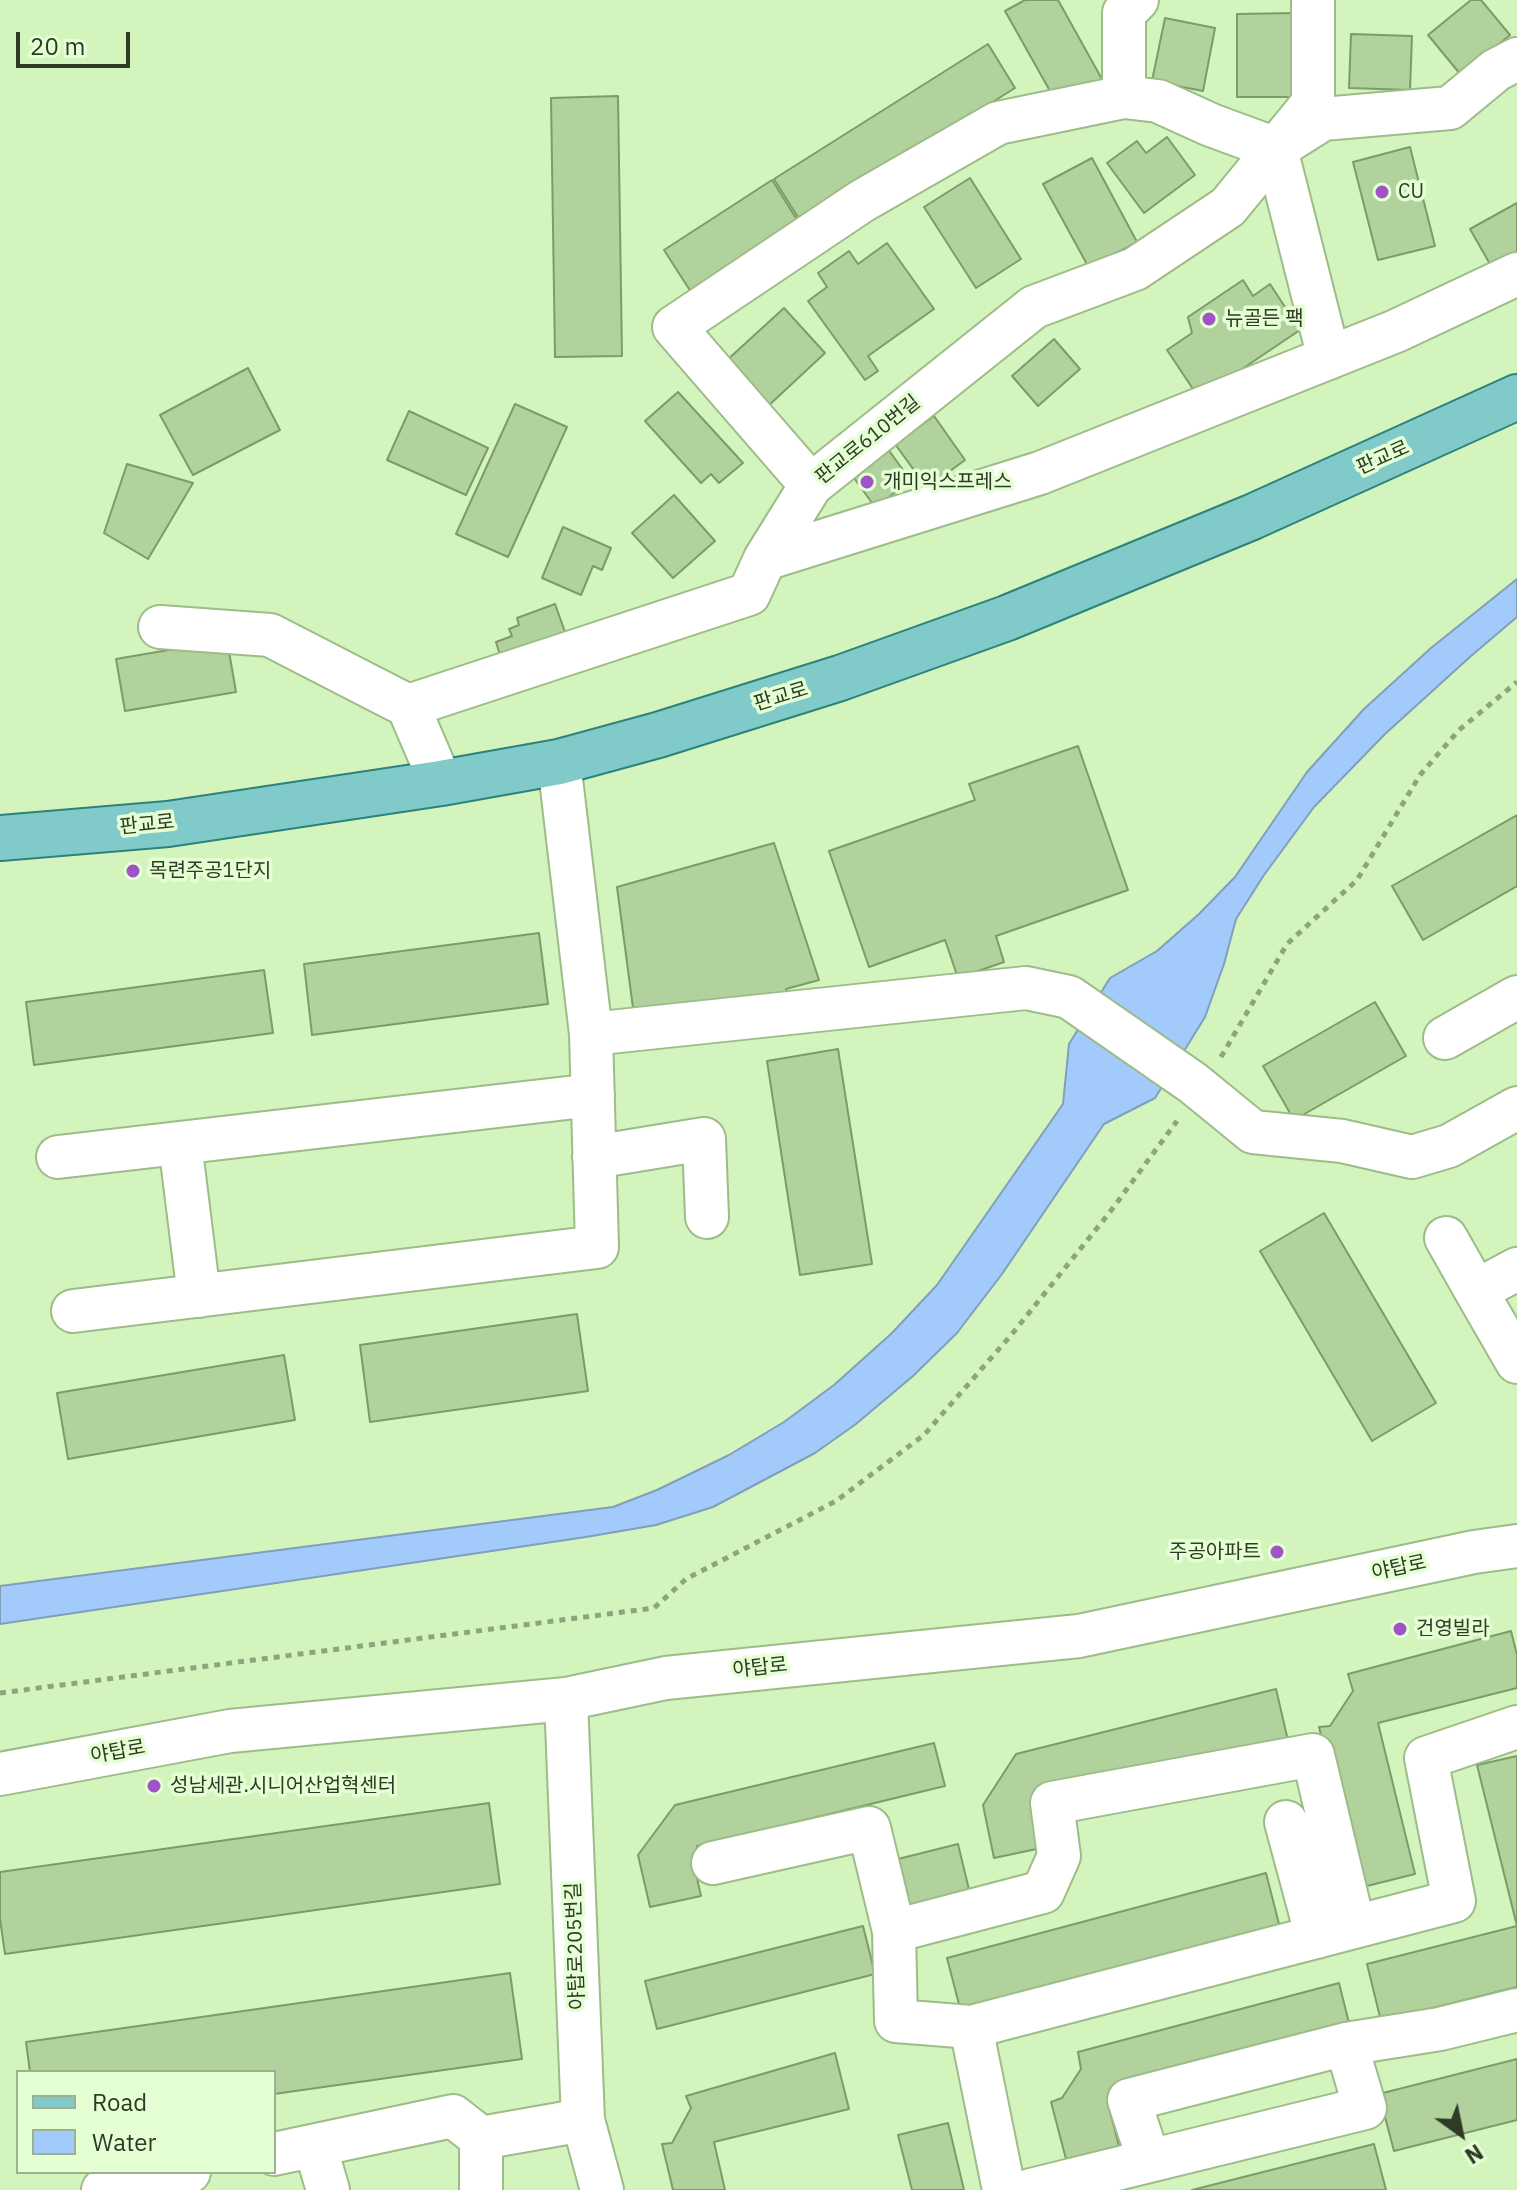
<!DOCTYPE html>
<html>
<head>
<meta charset="utf-8">
<style>
  body { margin:0 }
  #map { position:relative; width:1517px; height:2190px; overflow:hidden; background:#d3f4bd; font-family:"IBM Plex Sans",sans-serif }
  canvas { display:block }
  .legend { position:absolute; left:16px; top:2070px; width:260px; height:104px; box-sizing:border-box; background:#e4ffd3; border:2px solid #9cb18e; margin:0; padding:10px 14px; list-style:none; font-size:24px; color:#2f3b26 }
  .legend li { display:flex; align-items:center; gap:16px; height:40px }
  .legend b { width:40px; border:2px solid #9cb18e }
  .north { position:absolute; left:1421px; top:2094px; width:80px; height:80px; -webkit-text-stroke:6px #e4ffd3; paint-order:stroke; rotate:147deg; font-size:22px; font-weight:700; line-height:32px; text-align:center; color:#2f3b26 }
  .north::after { content:''; display:block; margin:auto; width:28px; height:36px; background:#2f3b26; clip-path:polygon(50% 0,100% 100%,50% 72%,0 100%) }
  .scale { position:absolute; left:16px; top:32px; width:114px; height:36px; box-sizing:border-box; border:4px solid #2f3b26; border-top:0; padding-left:10px; font-size:24px; line-height:28px; white-space:nowrap; color:#2f3b26; -webkit-text-stroke:6px #e4ffd3; paint-order:stroke }
</style>
</head>
<body>
<div id="map">
<canvas width="1517" height="2190"></canvas>
<ul class="legend">
<li><b style="height:10px;background:#80cbca"></b>Road</li>
<li><b style="height:22px;background:#a2cafa"></b>Water</li>
</ul>
<div class="north">N</div>
<div class="scale">20 m</div>
</div>
<script>
const context = document.querySelector('canvas').getContext('2d');
context.lineJoin = 'round';
function fill(path, color) { context.fillStyle = color; context.fill(path, 'evenodd'); }
function trace(path, color, width, dash) { context.strokeStyle = color; context.lineWidth = width; context.lineCap = dash ? 'butt' : 'round'; context.setLineDash(dash || []); context.stroke(path); }
function label(font, color, halo, rows, align = 'center') {
  context.font = font + ' "IBM Plex Sans","Noto Sans KR",sans-serif'; context.lineWidth = 7; context.setLineDash([]); context.textBaseline = 'middle'; context.strokeStyle = halo; context.fillStyle = color; for (const [text, x, y, turn = 0] of rows) {
    context.save(); context.translate(x, y); context.rotate((+turn || 0) * Math.PI / 180); context.textAlign = isNaN(turn) ? turn : align; if (halo) context.strokeText(text, 0, 0); context.fillText(text, 0, 0); context.restore();
  }
}
const water = new Path2D(`
  M 1517,579 L 1517,617 L 1471,656 L 1385,734 L 1314,807 L 1264,875 L 1236,919 L 1224,964 L 1205,1017 L 1155,1098 L 1104,1124 L 1002,1274 L 957,1333 L 913,1376 L 856,1424 L 815,1453 L 713,1507 L 656,1525 L 586,1537 L 0,1624 L 0,1586 L 613,1507 L 657,1490 L 729,1455 L 784,1422 L 834,1385 L 892,1333 L 937,1285 L 1063,1104 L 1069,1044 L 1110,978 L 1157,951 L 1199,914 L 1235,877 L 1307,772 L 1364,709 L 1431,648 Z`);
fill(water, '#a2cafa');
trace(water, '#809fba', 2);
const building = new Path2D(`
  M 1025,0 L 1058,0 L 1103,81 L 1059,107 L 1005,11 Z
  M 1471,0 L 1481,0 L 1510,35 L 1461,75 L 1428,35 Z
  M 1295,13 L 1296,97 L 1237,97 L 1237,14 Z
  M 1165,18 L 1215,28 L 1203,91 L 1152,81 Z
  M 1351,34 L 1412,36 L 1410,90 L 1349,88 Z
  M 988,44 L 1015,88 L 801,222 L 774,179 Z
  M 618,96 L 622,356 L 555,357 L 551,98 Z
  M 1167,137 L 1195,175 L 1144,213 L 1107,163 L 1137,141 L 1146,153 Z
  M 1410,147 L 1435,246 L 1378,260 L 1353,162 Z
  M 1092,158 L 1137,242 L 1089,268 L 1043,184 Z
  M 970,178 L 1021,259 L 976,288 L 924,207 Z
  M 772,180 L 799,223 L 691,292 L 664,250 Z
  M 1517,203 L 1517,270 L 1499,280 L 1470,229 Z
  M 887,243 L 934,309 L 868,356 L 878,371 L 865,380 L 808,301 L 827,287 L 818,273 L 849,251 L 858,264 Z
  M 1243,280 L 1253,296 L 1270,284 L 1300,330 L 1199,398 L 1167,350 L 1192,333 L 1188,317 Z
  M 784,308 L 825,353 L 766,408 L 725,362 Z
  M 1054,339 L 1080,369 L 1038,406 L 1012,376 Z
  M 248,368 L 280,430 L 193,475 L 160,415 Z
  M 678,392 L 743,463 L 719,483 L 711,474 L 701,483 L 645,421 Z
  M 515,404 L 567,427 L 508,557 L 456,534 Z
  M 409,411 L 488,448 L 466,495 L 387,460 Z
  M 934,416 L 965,460 L 927,488 L 895,444 Z
  M 885,445 L 911,481 L 875,507 L 849,471 Z
  M 127,464 L 193,483 L 148,559 L 104,533 Z
  M 674,495 L 715,541 L 673,578 L 632,533 Z
  M 563,527 L 611,548 L 602,570 L 593,566 L 581,595 L 542,578 Z
  M 555,604 L 565,632 L 500,655 L 496,642 L 512,636 L 509,629 L 519,625 L 517,618 Z
  M 227,640 L 236,692 L 125,711 L 116,659 Z
  M 1078,746 L 1128,890 L 996,936 L 1004,962 L 958,978 L 945,940 L 869,967 L 829,851 L 975,800 L 969,784 Z
  M 1517,815 L 1517,886 L 1423,940 L 1392,886 Z
  M 774,843 L 819,980 L 786,989 L 791,1008 L 635,1023 L 617,887 Z
  M 539,933 L 548,1004 L 312,1035 L 304,964 Z
  M 264,970 L 273,1033 L 34,1065 L 26,1002 Z
  M 1375,1002 L 1406,1056 L 1294,1120 L 1263,1066 Z
  M 838,1049 L 872,1264 L 800,1275 L 767,1061 Z
  M 1324,1213 L 1436,1403 L 1372,1441 L 1260,1251 Z
  M 577,1314 L 588,1391 L 370,1422 L 360,1345 Z
  M 284,1355 L 295,1420 L 68,1459 L 57,1393 Z
  M 1511,1631 L 1517,1655 L 1517,1688 L 1378,1723 L 1415,1874 L 1359,1888 L 1319,1727 L 1330,1726 L 1353,1691 L 1348,1674 Z
  M 1276,1689 L 1289,1745 L 1044,1800 L 1046,1847 L 994,1858 L 983,1805 L 1016,1754 Z
  M 934,1743 L 945,1786 L 697,1846 L 694,1865 L 701,1896 L 650,1907 L 638,1855 L 675,1805 Z
  M 1517,1756 L 1517,1926 L 1477,1765 Z
  M 489,1803 L 500,1884 L 5,1954 L 0,1919 L 0,1872 Z
  M 958,1844 L 972,1902 L 913,1917 L 898,1859 Z
  M 1266,1873 L 1280,1928 L 961,2012 L 947,1958 Z
  M 863,1926 L 875,1974 L 657,2029 L 645,1981 Z
  M 1517,1926 L 1517,1987 L 1381,2021 L 1367,1964 Z
  M 510,1973 L 522,2059 L 274,2094 L 274,2072 L 30,2072 L 26,2042 Z
  M 1339,1983 L 1353,2039 L 1107,2100 L 1119,2146 L 1066,2159 L 1051,2102 L 1062,2098 L 1081,2069 L 1078,2052 Z
  M 835,2053 L 849,2109 L 714,2142 L 725,2190 L 673,2190 L 662,2144 L 672,2143 L 691,2108 L 686,2096 Z
  M 1517,2059 L 1517,2120 L 1394,2151 L 1379,2094 Z
  M 948,2123 L 964,2190 L 912,2190 L 898,2135 Z
  M 1374,2144 L 1386,2190 L 1192,2190 Z`);
fill(building, '#b2d29d');
trace(building, '#7d9b68', 2);
const minor = new Path2D(`
  M 1124,97 L 1124,13 L 1137,0
  M 1288,141 L 1323,119 L 1450,108 L 1496,70 L 1517,59
  M 1276,149 L 1329,358
  M 811,485 L 674,327 L 862,201 L 998,123 L 1124,97 L 1158,101 L 1211,125 L 1276,149
  M 765,559 L 1040,473 L 1396,331 L 1517,274
  M 160,627 L 270,635 L 408,706
  M 559,762 L 591,1034 L 1026,988 L 1069,997 L 1193,1083 L 1253,1132 L 1342,1141 L 1412,1157 L 1449,1146 L 1517,1108
  M 441,783 L 408,706 L 749,594 L 765,559 L 811,485 L 1034,307 L 1135,269 L 1228,207 L 1313,103 L 1313,0
  M 1445,1038 L 1517,997
  M 180,1143 L 199,1296
  M 58,1157 L 593,1095
  M 594,1157 L 704,1139 L 707,1217
  M 1446,1238 L 1476,1291
  M 1517,1269 L 1476,1291 L 1517,1362
  M 73,1311 L 597,1247 L 591,1034
  M 566,1699 L 583,2120 L 602,2190
  M 0,1774 L 230,1731 L 566,1699 L 666,1678 L 1079,1636 L 1474,1552 L 1517,1546
  M 1286,1822 L 1317,1937
  M 713,1863 L 869,1828 L 894,1931 L 1043,1892 L 1059,1856 L 1052,1803 L 1313,1755 L 1354,1927
  M 894,1931 L 896,2021 L 971,2027
  M 315,2146 L 328,2190
  M 274,2154 L 453,2116 L 481,2138 L 583,2120
  M 1149,2161 L 1129,2100 L 1346,2044 L 1440,2029 L 1517,2010
  M 103,2190 L 189,2172
  M 481,2190 L 481,2138
  M 1004,2190 L 971,2027 L 1454,1901 L 1426,1758 L 1517,1727
  M 1031,2190 L 1365,2108 L 1346,2044`);
const major = new Path2D(`
  M 0,838 L 168,824 L 441,783 L 559,762 L 658,735 L 840,678 L 1007,618 L 1252,517 L 1517,397`);
trace(minor, '#9dbc88', 46);
trace(major, '#2d8279', 48);
trace(new Path2D(`
  M 1221,1057 L 1287,944 L 1357,880 L 1420,775 L 1459,730 L 1517,682
  M 0,1693 L 654,1608 L 686,1579 L 836,1501 L 924,1435 L 1012,1334 L 1110,1212 L 1177,1121`), '#8da57d', 5, [6, 6]);
trace(minor, '#fff', 42);
trace(major, '#80cbca', 44);
for (const [x, y, r, color] of [
  [1382,192,8,"#9f53c5"],
  [1209,319,8,"#9f53c5"],
  [867,482,8,"#9f53c5"],
  [133,871,8,"#9f53c5"],
  [1277,1552,8,"#9f53c5"],
  [1400,1629,8,"#9f53c5"],
  [154,1786,8,"#9f53c5"]
]) { const dot = new Path2D(); dot.arc(x, y, r, 0, 2 * Math.PI); context.fillStyle = color; context.fill(dot); trace(dot, '#e4ffd3', 3); }
label('20px', '#2f3b26', '#e4ffd3', [
  ["CU",1398,192],
  ["뉴골든 팩",1225,319],
  ["개미익스프레스",883,482],
  ["목련주공1단지",149,871],
  ["주공아파트",1261,1552,"right"],
  ["건영빌라",1416,1629],
  ["성남세관.시니어산업혁센터",170,1786]
], 'left');
label('20px', '#2f3b26', '#e4ffd3', [
  ["판교로610번길",868,440,-39],
  ["판교로",1383,458,-24],
  ["판교로",781,697,-17],
  ["판교로",147,825,-6],
  ["야탑로",1399,1568,-12],
  ["야탑로",760,1668,-6],
  ["야탑로",118,1752,-10],
  ["야탑로205번길",576,1946,-92]
]);
</script>
</body>
</html>
